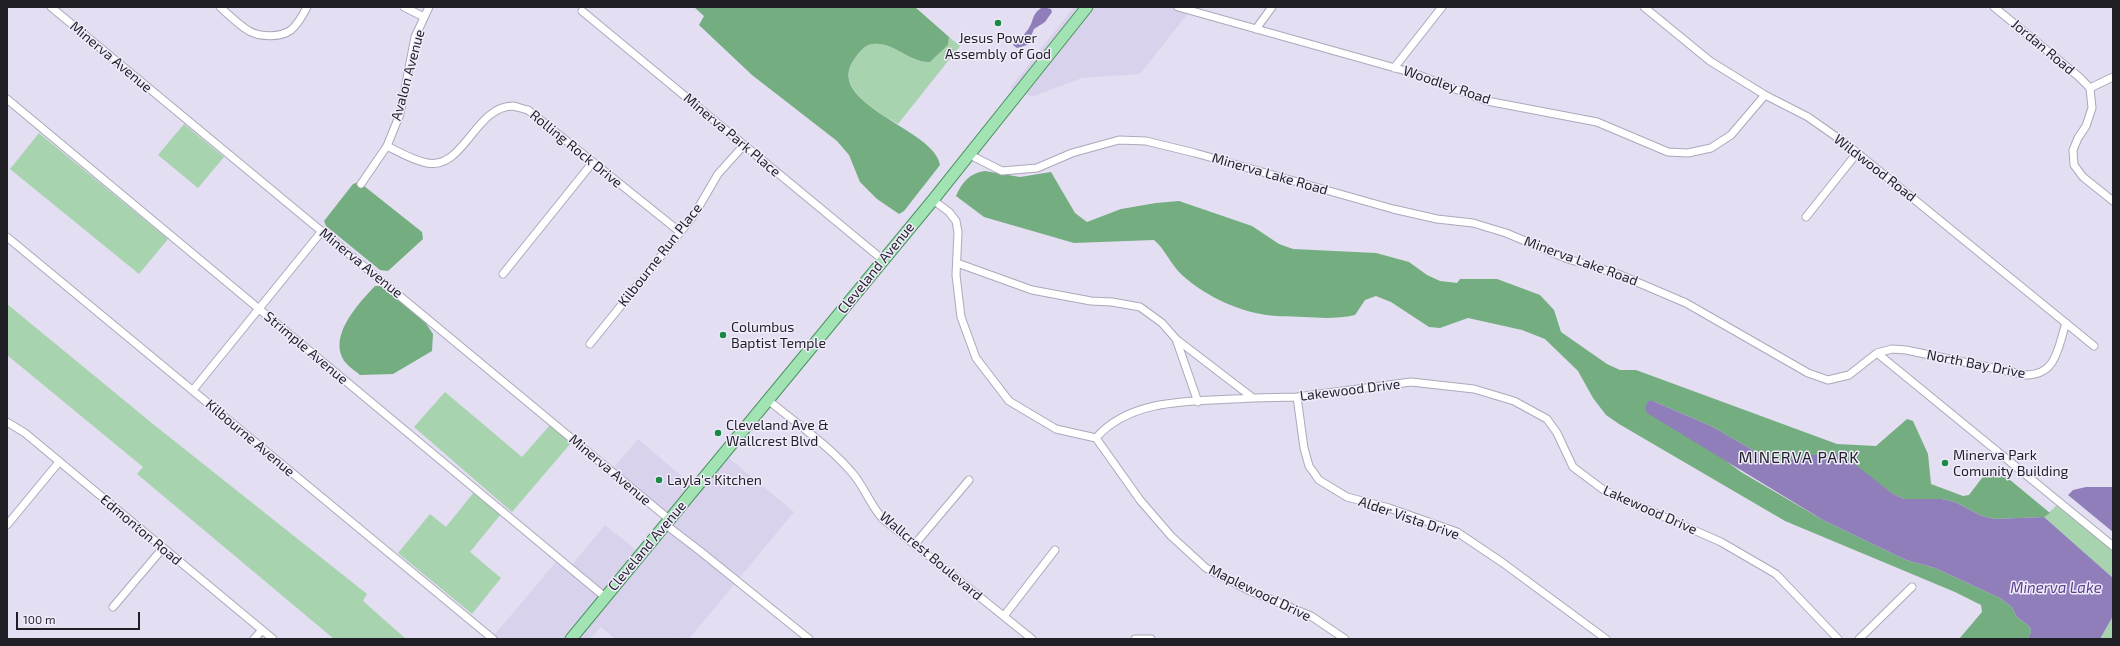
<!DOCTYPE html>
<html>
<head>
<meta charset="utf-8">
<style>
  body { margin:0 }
  #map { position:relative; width:2120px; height:646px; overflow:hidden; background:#e3def2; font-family:"Exo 2",sans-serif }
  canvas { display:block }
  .frame { position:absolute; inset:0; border:8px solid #211f26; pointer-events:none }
  .scale { position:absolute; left:16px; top:612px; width:124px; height:18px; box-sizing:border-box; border:2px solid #211f26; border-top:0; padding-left:5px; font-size:12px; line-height:14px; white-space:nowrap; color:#211f26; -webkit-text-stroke:3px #f0ecfc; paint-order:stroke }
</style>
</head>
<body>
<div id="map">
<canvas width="2120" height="646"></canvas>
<div class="frame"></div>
<div class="scale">100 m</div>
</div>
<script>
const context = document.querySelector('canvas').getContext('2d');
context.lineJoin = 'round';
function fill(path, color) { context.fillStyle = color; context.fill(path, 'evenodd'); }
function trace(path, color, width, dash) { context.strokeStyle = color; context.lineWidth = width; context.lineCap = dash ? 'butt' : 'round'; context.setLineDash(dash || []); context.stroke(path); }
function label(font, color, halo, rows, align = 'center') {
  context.font = font + ' "Exo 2",sans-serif'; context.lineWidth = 3; context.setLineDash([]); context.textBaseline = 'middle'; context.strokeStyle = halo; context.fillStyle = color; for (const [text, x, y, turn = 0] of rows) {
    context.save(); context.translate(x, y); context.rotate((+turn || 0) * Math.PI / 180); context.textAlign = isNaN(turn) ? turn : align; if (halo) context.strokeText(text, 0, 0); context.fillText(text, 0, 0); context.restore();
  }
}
fill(new Path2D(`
  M 1074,7 L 1193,7 L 1140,74 L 1082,78 L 1032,97 L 1010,88 Z
  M 638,439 L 696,488 L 724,454 L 794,512 L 689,639 L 676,639 L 674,637 L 672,639 L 615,639 L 601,627 L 590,639 L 491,639 L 560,557 L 571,566 L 605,525 L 641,554 L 669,521 L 611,471 Z`), '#d9d2ed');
fill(new Path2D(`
  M 949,37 L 960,46 L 898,124 C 878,112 832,88 855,58 C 859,52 866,44 873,44 C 895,42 909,63 930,62 L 948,45 Z
  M 184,124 L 224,157 L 198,188 L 158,155 Z
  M 39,133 L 168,239 L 139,274 L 10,169 Z
  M 7,304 L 153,424 L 367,594 L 363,601 L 406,639 L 334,639 L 137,474 L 143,467 L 7,355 Z
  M 445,392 L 522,457 L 550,425 L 571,443 L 512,512 L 414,427 Z
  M 474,492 L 501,514 L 470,552 L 501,578 L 472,614 L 398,553 L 430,514 L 446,527 Z
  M 2057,505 L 2113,551 L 2113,578 L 2044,517 Z
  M 2113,616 L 2113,639 L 2100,639 Z`), '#a7d3af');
fill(new Path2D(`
  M 694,7 L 915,7 L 949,37 L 948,45 L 930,62 C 909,63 895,42 873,44 C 866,44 859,52 855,58 C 820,104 936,129 940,165 L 904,211 L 899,214 L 877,199 L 860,182 L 849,155 L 837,141 L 752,75 L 699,25 L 704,16 Z
  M 985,171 L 1020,177 L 1051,172 L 1075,213 L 1087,222 L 1121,209 L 1156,203 L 1179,201 L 1252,226 L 1279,244 L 1293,249 L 1376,253 L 1409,262 L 1427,275 L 1440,281 L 1457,283 L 1460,279 L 1497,279 L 1540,295 L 1554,310 L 1561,332 L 1607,364 L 1620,370 L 1636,370 L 1837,444 L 1876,446 L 1907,419 L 1913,421 L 1928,454 L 1931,484 L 1963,496 L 1969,495 L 1988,470 L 1998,470 L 2050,513 L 2044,517 L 1994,519 L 1982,516 L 1955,502 L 1942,499 L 1904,499 L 1893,494 L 1839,455 L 1811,455 L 1779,462 L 1768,459 L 1713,427 L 1653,401 L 1648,402 L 1741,472 L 1823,520 L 1906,560 L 1935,568 L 2000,598 L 2012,607 L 2016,616 L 2030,627 L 2031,632 L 2028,639 L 1959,639 L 1982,612 L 1981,605 L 1955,592 L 1785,521 L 1619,424 L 1606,415 L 1593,398 L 1578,371 L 1545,339 L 1522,330 L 1468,318 L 1440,328 L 1429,327 L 1391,302 L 1376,296 L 1365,300 L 1355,315 C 1337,319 1321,318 1303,317 C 1290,316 1274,317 1261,314 C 1233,309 1203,294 1182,275 C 1171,265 1165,249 1154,240 L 1074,243 L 984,217 L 956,196 C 962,182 970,173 985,171 Z
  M 359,182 L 422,232 L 423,239 L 388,271 L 380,270 L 326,226 L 324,221 L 353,184 Z
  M 375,286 L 383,286 L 423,319 L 433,334 L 432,351 L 393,374 L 360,375 C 356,371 350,368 346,363 C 326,338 358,304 375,286 Z`), '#74ad80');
fill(new Path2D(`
  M 1043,7 L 1051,9 L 1052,12 L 1045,22 L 1034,29 L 1027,45 L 1017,48 L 1013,45 C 1016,39 1022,38 1026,32 C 1035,22 1030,14 1043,7 Z
  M 1648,401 L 1653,401 L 1713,427 L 1768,459 L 1779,462 L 1811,455 L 1839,455 L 1852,462 L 1893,494 L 1904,499 L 1942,499 L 1955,502 L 1982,516 L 1994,519 L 2044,517 L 2113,578 L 2113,616 L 2100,639 L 2028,639 L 2031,632 L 2030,627 L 2016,616 L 2012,607 L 2000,598 L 1935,568 L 1906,560 L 1823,520 L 1647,413 L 1645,408 Z
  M 2086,487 L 2113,487 L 2113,532 L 2068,495 L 2073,490 Z`), '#8f7eb9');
const minor = new Path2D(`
  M 51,7 L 670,520
  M 220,7 C 229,15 239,25 249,31 C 260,37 280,38 291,30 C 298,24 303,15 307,7
  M 404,7 L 424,17
  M 1178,7 L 1413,73 L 1487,101 L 1597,122 L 1668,152 L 1688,153 L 1711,148 L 1731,135 L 1765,95
  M 1644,7 L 1710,61 L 1765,95 L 1808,117 L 1845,143 L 2094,346
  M 1994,7 L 2078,76 L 2090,88
  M 582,11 L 883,260
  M 1256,29 L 1272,7
  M 1394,68 L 1442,7
  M 2090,88 L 2092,108 L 2086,126 L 2078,138 L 2073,150 L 2074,165 L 2083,177 L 2113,201
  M 2090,88 L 2113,77
  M 7,99 L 605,597
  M 387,146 C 399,152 412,160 427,163 C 464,170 475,106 513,106 C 518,107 523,109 528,110 L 680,232
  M 970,155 L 1002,171 L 1037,168 L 1072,153 L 1119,140 L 1146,141 L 1195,153 L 1393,209 L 1437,219 L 1473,223 L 1506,233 L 1568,259 L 1618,274 L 1686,303 L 1808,373 L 1828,380 L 1849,375 L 1877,353 L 1892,349 L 1906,350 L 2026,375 C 2057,375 2058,347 2066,323
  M 361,184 L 387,146 L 400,114 L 415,37 L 429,7
  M 933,200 L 949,212 L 956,221 L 958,232 L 956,275 L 961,317 L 976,358 L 1009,401 L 1056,429 L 1096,438 L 1140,500 L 1171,536 L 1206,568 L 1248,590 L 1311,616 L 1345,639
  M 1806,217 L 1857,153
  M 7,237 L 493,639
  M 957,263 L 1032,290 L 1091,301 L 1112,302 L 1140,307 L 1162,323 L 1176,339 L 1253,398 L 1297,397 L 1411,382 L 1474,389 L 1514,401 L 1547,419 L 1557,433 L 1573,467 L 1605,491 L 1721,542 L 1776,574 L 1838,639
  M 503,274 L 593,162
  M 1176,339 L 1198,402
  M 590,344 L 694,215 L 718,174 L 744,145
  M 1877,353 L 2113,546
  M 193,390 L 322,231
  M 1297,397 L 1304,448 L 1309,466 L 1319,480 L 1347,497 L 1389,508 L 1457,532 L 1503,563 L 1606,639
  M 768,400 C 797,424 830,446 854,475 C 865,489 871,506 883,519 L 1032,639
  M 7,422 L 25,433 L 273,639
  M 1096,438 C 1133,395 1202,402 1253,398
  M 7,525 L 59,462
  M 666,525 L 700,551 L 809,639
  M 915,544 L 969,480
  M 113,607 L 163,548
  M 1004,616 L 1055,550
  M 254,639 L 262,630
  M 1135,639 L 1151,639
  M 1859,639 L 1912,587`);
const primary = new Path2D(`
  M 571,639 L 933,200 L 1087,7`);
trace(minor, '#aca8ba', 9);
trace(primary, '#4d9362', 13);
trace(minor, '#fff', 7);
trace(primary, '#a2e3b4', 11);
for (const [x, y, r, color] of [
  [998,23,4,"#188a44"],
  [723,335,4,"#188a44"],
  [718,433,4,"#188a44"],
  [1945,463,4,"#188a44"],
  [659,480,4,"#188a44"]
]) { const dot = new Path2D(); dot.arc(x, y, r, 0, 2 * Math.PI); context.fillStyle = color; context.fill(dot); trace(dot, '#f0ecfc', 1.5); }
label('14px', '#211f26', '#f0ecfc', [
  ["Jesus Power",998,38,"center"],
  ["Assembly of God",998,54,"center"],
  ["Columbus",731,327],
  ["Baptist Temple",731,343],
  ["Cleveland Ave &",726,425],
  ["Wallcrest Blvd",726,441],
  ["Minerva Park",1953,455],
  ["Comunity Building",1953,471],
  ["Layla's Kitchen",667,480]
], 'left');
label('14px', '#211f26', '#f0ecfc', [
  ["Jordan Road",2043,47,40],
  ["Minerva Avenue",111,57,40],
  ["Avalon Avenue",408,75,-75],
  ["Woodley Road",1447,85,19],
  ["Minerva Park Place",732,135,40],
  ["Rolling Rock Drive",576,149,39],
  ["Wildwood Road",1875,168,38],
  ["Minerva Lake Road",1270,174,16],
  ["Kilbourne Run Place",660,255,-52],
  ["Minerva Lake Road",1581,261,20],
  ["Minerva Avenue",361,263,39],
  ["Cleveland Avenue",876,268,-51],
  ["Strimple Avenue",306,348,40],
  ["North Bay Drive",1976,364,11],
  ["Lakewood Drive",1350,390,-7],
  ["Kilbourne Avenue",250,438,40],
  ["Minerva Avenue",610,470,40],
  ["Lakewood Drive",1650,510,24],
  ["Alder Vista Drive",1409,518,19],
  ["Edmonton Road",141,530,40],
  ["Cleveland Avenue",647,546,-50],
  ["Wallcrest Boulevard",931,556,40],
  ["Maplewood Drive",1260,593,26]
]);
label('italic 15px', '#5a418b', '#f0ecfc', [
  ["Minerva Lake",2056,588]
]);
context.letterSpacing = '1px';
label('16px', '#211f26', '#f0ecfc', [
  ["MINERVA PARK",1799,458]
]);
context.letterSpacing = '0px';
</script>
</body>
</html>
